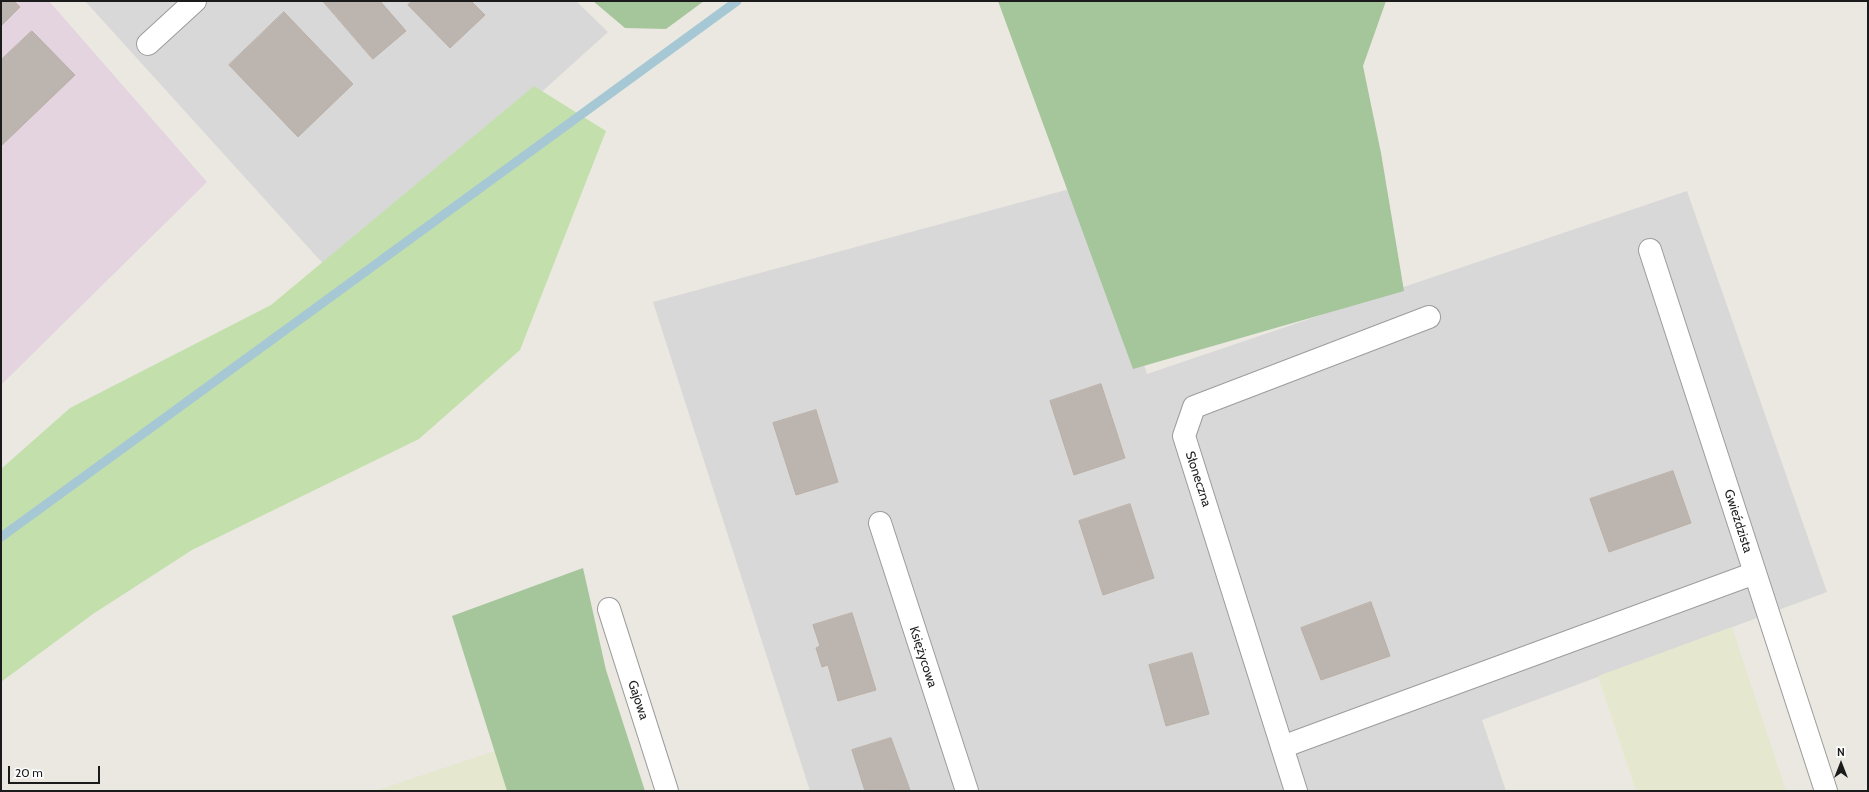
<!DOCTYPE html>
<html>
<head>
<meta charset="utf-8">
<style>
  body { margin:0 }
  #map { position:relative; width:1869px; height:792px; overflow:hidden; background:#ebe8e1; font-family:Cabin,sans-serif }
  canvas { display:block }
  .frame { position:absolute; inset:0; border:2px solid #1b1b1b; pointer-events:none }
  .north { position:absolute; left:1821px; top:744px; width:40px; height:40px; -webkit-text-stroke:3px #fff; paint-order:stroke; rotate:0deg; font-size:11px; font-weight:700; line-height:16px; text-align:center; color:#1b1b1b }
  .north::after { content:''; display:block; margin:auto; width:14px; height:18px; background:#1b1b1b; clip-path:polygon(50% 0,100% 100%,50% 72%,0 100%) }
  .scale { position:absolute; left:8px; top:766px; width:92px; height:18px; box-sizing:border-box; border:2px solid #1b1b1b; border-top:0; padding-left:5px; font-size:12px; line-height:14px; white-space:nowrap; color:#1b1b1b; -webkit-text-stroke:3px #fff; paint-order:stroke }
</style>
</head>
<body>
<div id="map">
<canvas width="1869" height="792"></canvas>
<div class="frame"></div>
<div class="north">N</div>
<div class="scale">20 m</div>
</div>
<script>
const context = document.querySelector('canvas').getContext('2d');
context.lineJoin = 'round';
function fill(path, color) { context.fillStyle = color; context.fill(path, 'evenodd'); }
function trace(path, color, width, dash) { context.strokeStyle = color; context.lineWidth = width; context.lineCap = dash ? 'butt' : 'round'; context.setLineDash(dash || []); context.stroke(path); }
function label(font, color, halo, rows, align = 'center') {
  context.font = font + ' Cabin,sans-serif'; context.lineWidth = 4; context.setLineDash([]); context.textBaseline = 'middle'; context.strokeStyle = halo; context.fillStyle = color; for (const [text, x, y, turn = 0] of rows) {
    context.save(); context.translate(x, y); context.rotate((+turn || 0) * Math.PI / 180); context.textAlign = isNaN(turn) ? turn : align; if (halo) context.strokeText(text, 0, 0); context.fillText(text, 0, 0); context.restore();
  }
}
fill(new Path2D(`
  M 85,1 L 576,1 L 608,32 L 336,278 Z
  M 1088,184 L 1147,374 L 1687,191 L 1827,592 L 1482,720 L 1506,791 L 810,791 L 653,302 Z`), '#d9d8d8');
fill(new Path2D(`
  M 1,1 L 49,1 L 207,182 L 1,385 Z`), '#e3d4e0');
fill(new Path2D(`
  M 1732,627 L 1786,791 L 1636,791 L 1598,676 Z
  M 495,751 L 507,791 L 375,791 Z`), '#e5e8ce');
fill(new Path2D(`
  M 534,86 L 606,131 L 520,350 L 419,439 L 192,550 L 93,614 L 1,682 L 1,469 L 70,408 L 271,305 Z`), '#c3e0ac');
fill(new Path2D(`
  M 593,1 L 704,1 L 666,29 L 625,28 Z
  M 998,1 L 1386,1 L 1363,66 L 1381,153 L 1404,291 L 1133,369 Z
  M 583,568 L 606,670 L 645,791 L 507,791 L 452,616 Z`), '#a5c59b');
trace(new Path2D(`
  M 1,537 L 737,1`), '#a6c7d4', 9);
const building = new Path2D(`
  M 1,1 L 14,1 L 20,7 L 1,26 Z
  M 323,1 L 380,1 L 406,31 L 373,59 Z
  M 412,1 L 471,1 L 485,15 L 450,48 L 408,5 Z
  M 284,12 L 353,84 L 298,137 L 229,65 Z
  M 32,31 L 75,75 L 1,146 L 1,60 Z
  M 1101,384 L 1125,458 L 1074,475 L 1050,401 Z
  M 816,410 L 838,482 L 796,495 L 773,423 Z
  M 1673,471 L 1691,523 L 1609,552 L 1590,499 Z
  M 1130,504 L 1154,578 L 1103,595 L 1079,521 Z
  M 1371,602 L 1390,656 L 1321,680 L 1301,628 Z
  M 852,613 L 876,690 L 838,701 L 828,665 L 822,667 L 816,648 L 820,646 L 813,625 Z
  M 1192,653 L 1209,714 L 1166,726 L 1149,665 Z
  M 891,738 L 910,790 L 865,791 L 852,750 Z`);
fill(building, '#bbb4af');
trace(building, '#bbb0a6', 1);
const minor = new Path2D(`
  M 148,44 L 195,1
  M 1650,250 L 1826,791
  M 880,523 L 967,791
  M 609,609 L 667,791
  M 1282,747 L 1755,573
  M 1296,791 L 1184,436 L 1194,407 L 1429,317`);
trace(minor, '#9c9c9c', 24);
trace(minor, '#fff', 22);
label('13px', '#1b1b1b', '#fff', [
  ["Słoneczna",1198,479,72],
  ["Gwieździsta",1738,521,72],
  ["Księżycowa",923,657,72],
  ["Gajowa",638,700,72]
]);
</script>
</body>
</html>
